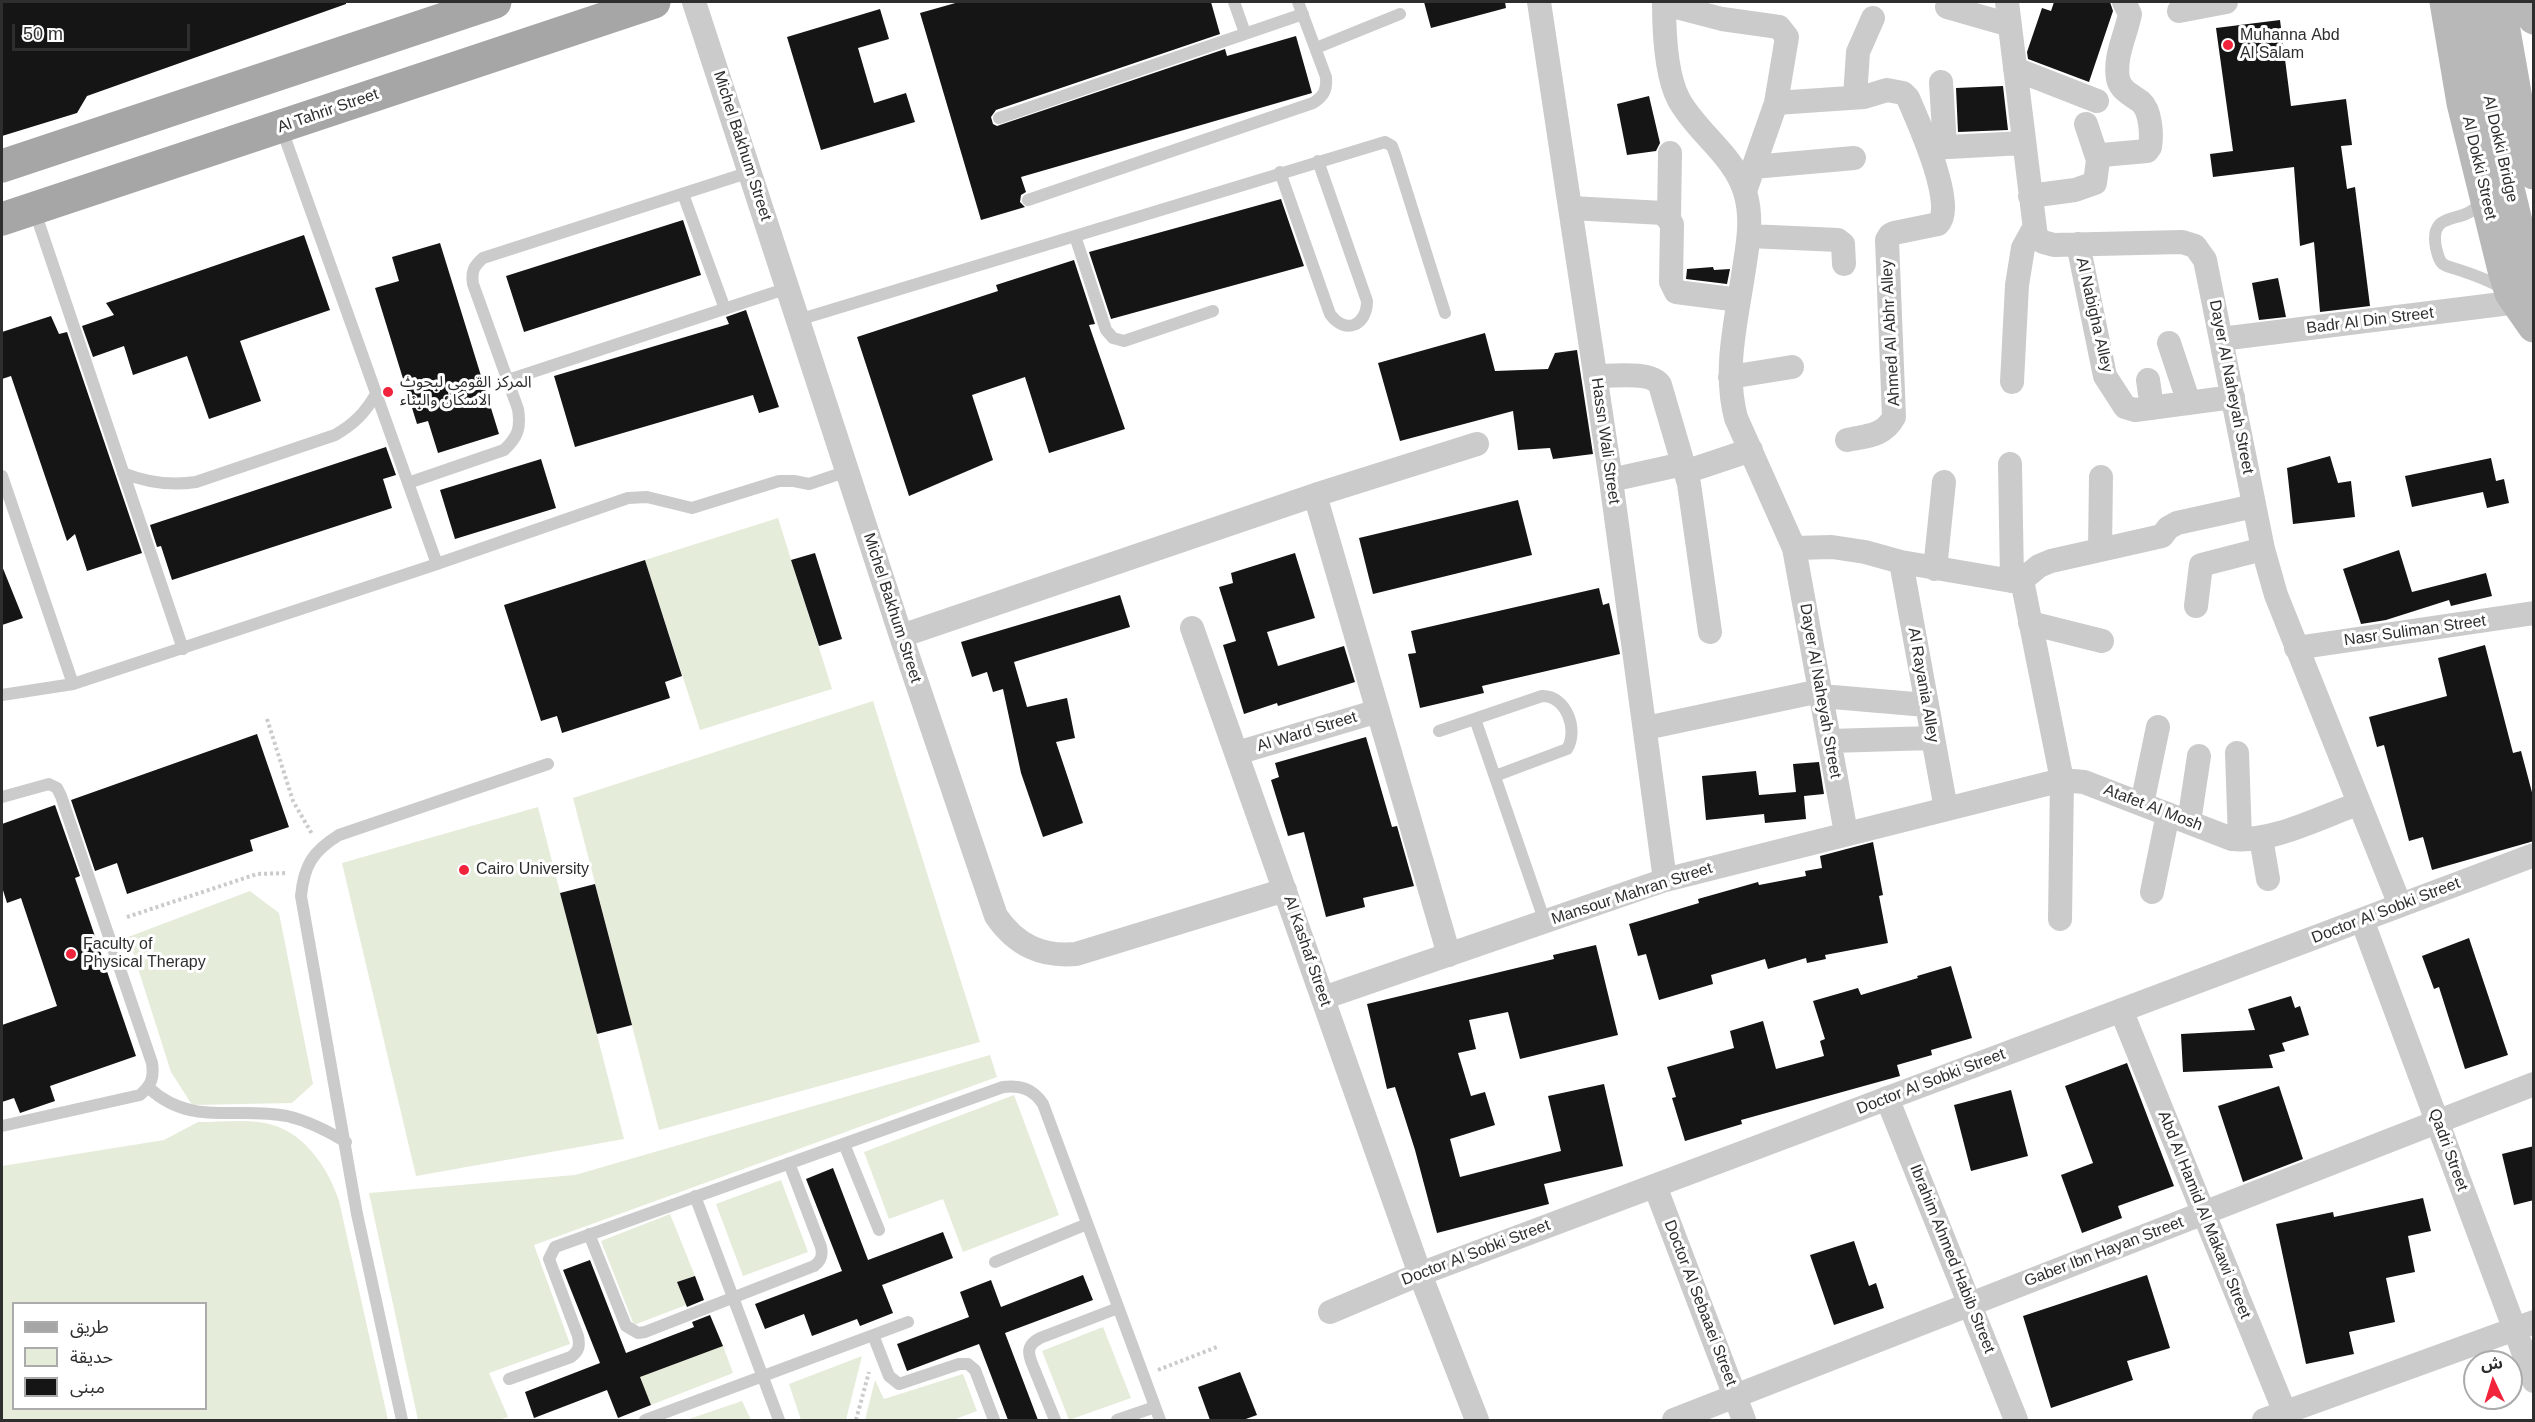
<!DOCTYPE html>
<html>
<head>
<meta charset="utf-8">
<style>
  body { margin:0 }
  #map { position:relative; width:2535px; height:1422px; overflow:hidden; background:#fff; font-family:Arial,"Noto Sans Arabic",sans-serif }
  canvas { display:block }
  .frame { position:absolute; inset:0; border:3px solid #2e2e2e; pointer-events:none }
  .legend { position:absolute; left:12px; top:1302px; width:195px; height:108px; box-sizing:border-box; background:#fff; border:2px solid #ababab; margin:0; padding:8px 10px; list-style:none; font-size:18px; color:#2e2e2e }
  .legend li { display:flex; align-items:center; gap:12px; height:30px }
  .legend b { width:30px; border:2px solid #ababab }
  .north { position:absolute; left:2463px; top:1350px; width:60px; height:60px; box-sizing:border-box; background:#fff; border:2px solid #ababab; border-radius:50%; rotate:356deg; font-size:16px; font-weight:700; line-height:24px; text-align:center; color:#2e2e2e }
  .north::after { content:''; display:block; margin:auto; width:21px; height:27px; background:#f1243c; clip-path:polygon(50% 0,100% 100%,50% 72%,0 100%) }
  .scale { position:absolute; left:12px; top:24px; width:178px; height:27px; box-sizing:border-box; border:3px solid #2e2e2e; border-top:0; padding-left:8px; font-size:18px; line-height:21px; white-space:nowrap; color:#2e2e2e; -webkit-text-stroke:4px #fff; paint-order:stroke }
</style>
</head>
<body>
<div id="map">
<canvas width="2535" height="1422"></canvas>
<div class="frame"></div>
<ul class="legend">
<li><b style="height:8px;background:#a6a6a6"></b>طريق</li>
<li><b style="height:16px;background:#e5ecda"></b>حديقة</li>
<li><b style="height:16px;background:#151515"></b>مبنى</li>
</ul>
<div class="north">ش</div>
<div class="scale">50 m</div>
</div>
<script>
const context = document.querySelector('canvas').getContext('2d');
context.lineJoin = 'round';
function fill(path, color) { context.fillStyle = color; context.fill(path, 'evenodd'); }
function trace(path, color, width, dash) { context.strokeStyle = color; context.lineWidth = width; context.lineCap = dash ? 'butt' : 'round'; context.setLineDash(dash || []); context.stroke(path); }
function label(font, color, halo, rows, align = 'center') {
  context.font = font + ' Arial,"Noto Sans Arabic",sans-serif'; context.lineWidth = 6; context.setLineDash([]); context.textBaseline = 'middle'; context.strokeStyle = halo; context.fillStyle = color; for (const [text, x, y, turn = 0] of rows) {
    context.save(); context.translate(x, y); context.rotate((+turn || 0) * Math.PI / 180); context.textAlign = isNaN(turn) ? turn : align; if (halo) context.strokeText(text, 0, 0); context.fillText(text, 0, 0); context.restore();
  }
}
fill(new Path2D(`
  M 778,518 L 832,689 L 700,730 L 645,560 Z
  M 873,701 L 980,1042 L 659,1130 L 573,798 Z
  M 538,807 L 624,1139 L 416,1176 L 342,863 Z
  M 250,891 L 279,913 L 313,1084 L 292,1103 L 192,1105 L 171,1072 L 128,937 Z
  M 990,1055 L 997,1077 L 534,1245 L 570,1344 L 489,1373 L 508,1417 L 498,1420 L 418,1420 L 369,1193 L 575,1175 Z
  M 1014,1095 L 1059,1215 L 963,1252 L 943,1199 L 889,1219 L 864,1152 Z
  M 198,1122 C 219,1122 244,1119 265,1123 C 303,1130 328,1167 339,1201 L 388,1420 L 2,1420 L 2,1166 L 164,1140 ZM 14,1304 L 206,1304 L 206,1408 L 14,1408 Z
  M 781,1180 L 808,1252 L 743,1276 L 716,1204 Z
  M 670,1214 L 695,1276 L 677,1282 L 686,1305 L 634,1325 L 601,1241 Z
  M 1103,1327 L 1131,1398 L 1069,1420 L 1042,1351 Z
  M 723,1346 L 733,1373 L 651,1405 L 640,1377 Z
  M 862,1356 L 846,1420 L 801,1420 L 789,1384 Z
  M 963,1374 L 977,1411 L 953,1420 L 865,1420 L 875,1380 L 884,1399 Z
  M 742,1401 L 751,1420 L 686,1420 Z`), '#e5ecda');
fill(new Path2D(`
  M 2,2 L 346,2 L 346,4 L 87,96 L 77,113 L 2,136 Z
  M 959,2 L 1211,2 L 1220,34 L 996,110 L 991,117 L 993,124 L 997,126 L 1225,49 L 1227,56 L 1296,36 L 1312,93 L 1021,177 L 1026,192 L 1021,195 L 1020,202 L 1025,207 L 981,220 L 920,13 Z
  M 1424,2 L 1505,2 L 1506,8 L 1431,28 Z
  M 2054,2 L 2110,2 L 2113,11 L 2089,82 L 2028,59 L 2027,52 L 2042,8 L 2051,11 Z
  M 880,9 L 889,39 L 858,48 L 874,103 L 906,93 L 915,122 L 821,150 L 787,37 Z
  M 2280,20 L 2291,106 L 2346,99 L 2352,145 L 2341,146 L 2347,189 L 2355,187 L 2370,306 L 2320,312 L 2314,242 L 2300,246 L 2294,167 L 2213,177 L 2210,154 L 2233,151 L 2216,28 Z
  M 2003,86 L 2008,130 L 1958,132 L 1956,88 Z
  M 1649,96 L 1660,143 L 1656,151 L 1627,155 L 1617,104 Z
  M 1281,199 L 1304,266 L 1111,319 L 1089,252 Z
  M 683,220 L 701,275 L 524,332 L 506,276 Z
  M 304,235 L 330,310 L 240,341 L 261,401 L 209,419 L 187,356 L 133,375 L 124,346 L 93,357 L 82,326 L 114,315 L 106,303 Z
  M 440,243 L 499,434 L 438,453 L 428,421 L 417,424 L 375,288 L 399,281 L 392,257 Z
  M 1074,260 L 1095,324 L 1089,325 L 1125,429 L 1049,453 L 1025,377 L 972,395 L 993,460 L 909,496 L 857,337 L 998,291 L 996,285 Z
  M 1713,267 L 1714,270 L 1730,269 L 1727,284 L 1686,279 L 1687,269 Z
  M 2278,278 L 2286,317 L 2259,320 L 2252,283 Z
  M 746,310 L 779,407 L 759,413 L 753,395 L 575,447 L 554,376 L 729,324 L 726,317 Z
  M 51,316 L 59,334 L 67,332 L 142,553 L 87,571 L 75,534 L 67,541 L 11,376 L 2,379 L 2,332 Z
  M 1485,333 L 1495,371 L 1548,369 L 1555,353 L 1577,350 L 1593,454 L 1553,459 L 1550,448 L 1518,450 L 1513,411 L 1400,441 L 1378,363 Z
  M 386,447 L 396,475 L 383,479 L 392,508 L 172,580 L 161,546 L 157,547 L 150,525 Z
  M 2330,456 L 2338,483 L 2351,481 L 2355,517 L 2293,524 L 2287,468 Z
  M 2491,458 L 2496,481 L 2504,479 L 2509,503 L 2487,508 L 2483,492 L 2412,507 L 2405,476 Z
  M 541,459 L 556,508 L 455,539 L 440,490 Z
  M 1518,500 L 1532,555 L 1373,594 L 1359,538 Z
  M 2399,550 L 2412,592 L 2486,573 L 2492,596 L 2451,606 L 2449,600 L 2386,620 L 2361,624 L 2343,569 Z
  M 815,553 L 842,639 L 819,646 L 791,560 Z
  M 1295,553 L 1315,618 L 1267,632 L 1278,666 L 1344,646 L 1355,682 L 1278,706 L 1277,703 L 1244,714 L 1223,645 L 1236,641 L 1219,587 L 1233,583 L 1231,573 Z
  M 645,560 L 682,676 L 665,682 L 670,698 L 562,733 L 557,716 L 541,721 L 504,605 Z
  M 2,566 L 23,618 L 2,625 Z
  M 1599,588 L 1603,605 L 1609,603 L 1620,654 L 1482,686 L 1484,693 L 1420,708 L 1408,654 L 1416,653 L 1411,631 Z
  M 1120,595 L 1130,627 L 1014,662 L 1027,707 L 1067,698 L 1075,738 L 1056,742 L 1083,823 L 1043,837 L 1021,773 L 1003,689 L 993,692 L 987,672 L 972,677 L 961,642 Z
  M 2485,645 L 2513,753 L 2521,751 L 2534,800 L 2534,841 L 2432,870 L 2423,837 L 2409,841 L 2384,745 L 2377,747 L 2369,717 L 2447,696 L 2438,658 Z
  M 257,734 L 289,827 L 250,840 L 253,851 L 127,894 L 117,863 L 95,871 L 71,800 Z
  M 1366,737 L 1392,827 L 1397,826 L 1414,886 L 1363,898 L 1365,907 L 1326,917 L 1304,832 L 1288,836 L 1271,780 L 1279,777 L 1275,763 Z
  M 1819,762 L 1824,794 L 1804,796 L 1806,819 L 1765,823 L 1764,814 L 1706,820 L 1702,776 L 1756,771 L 1759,795 L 1796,792 L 1793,764 Z
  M 55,805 L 80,876 L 75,878 L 136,1056 L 50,1086 L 55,1101 L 20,1113 L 14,1098 L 2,1102 L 2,1025 L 57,1006 L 21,898 L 7,903 L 2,887 L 2,824 Z
  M 1873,842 L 1883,895 L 1879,896 L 1888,943 L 1825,955 L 1826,959 L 1807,963 L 1806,958 L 1768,969 L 1765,959 L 1711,975 L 1713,984 L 1659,1000 L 1646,954 L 1638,956 L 1629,924 L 1699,903 L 1698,899 L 1758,882 L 1759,885 L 1806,876 L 1805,871 L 1822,868 L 1820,856 Z
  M 595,884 L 632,1025 L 597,1034 L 560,893 Z
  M 2469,938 L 2508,1055 L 2465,1069 L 2439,987 L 2434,989 L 2422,956 Z
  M 1596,945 L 1618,1035 L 1520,1059 L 1508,1012 L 1469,1020 L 1476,1049 L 1458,1053 L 1471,1096 L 1485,1092 L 1495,1125 L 1450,1139 L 1460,1177 L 1561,1151 L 1548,1096 L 1604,1084 L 1623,1166 L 1544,1184 L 1549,1204 L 1437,1233 L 1415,1150 L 1395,1087 L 1387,1089 L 1367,1004 L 1554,959 L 1553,955 Z
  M 1951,966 L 1972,1038 L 1931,1050 L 1932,1055 L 1897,1065 L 1900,1076 L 1741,1120 L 1742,1124 L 1685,1141 L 1672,1098 L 1676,1097 L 1667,1067 L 1734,1048 L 1730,1031 L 1763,1021 L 1776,1069 L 1824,1056 L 1820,1041 L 1825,1039 L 1813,1001 L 1858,988 L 1861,995 L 1918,978 L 1917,976 Z
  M 2291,996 L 2295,1008 L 2300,1006 L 2309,1035 L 2282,1043 L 2285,1051 L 2269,1055 L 2273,1068 L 2183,1072 L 2181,1034 L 2255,1030 L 2248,1009 Z
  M 2127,1063 L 2174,1186 L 2118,1206 L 2122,1218 L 2082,1233 L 2061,1175 L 2093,1163 L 2065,1086 Z
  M 2279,1086 L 2303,1159 L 2243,1182 L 2218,1106 Z
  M 2011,1090 L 2028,1156 L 1971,1171 L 1954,1105 Z
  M 2534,1146 L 2534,1200 L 2514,1205 L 2502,1154 Z
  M 833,1168 L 868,1260 L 943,1232 L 953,1258 L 882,1285 L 893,1313 L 860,1326 L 857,1319 L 812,1336 L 804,1314 L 765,1329 L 755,1304 L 842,1271 L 806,1179 Z
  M 2423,1198 L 2431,1231 L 2408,1236 L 2415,1272 L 2386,1278 L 2395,1322 L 2349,1332 L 2354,1354 L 2306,1364 L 2276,1224 L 2333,1212 L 2334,1217 Z
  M 1854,1241 L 1869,1286 L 1876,1283 L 1884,1308 L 1834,1325 L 1810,1255 Z
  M 590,1260 L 626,1353 L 694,1327 L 692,1322 L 710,1315 L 723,1346 L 640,1377 L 651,1405 L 618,1418 L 607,1390 L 534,1418 L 525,1392 L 600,1363 L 563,1270 Z
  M 1083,1275 L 1093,1300 L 1005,1333 L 1038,1420 L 1008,1420 L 979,1344 L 907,1371 L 897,1344 L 969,1317 L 960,1292 L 991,1280 L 1001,1307 Z
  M 2147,1275 L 2170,1348 L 2127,1361 L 2133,1380 L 2051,1408 L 2023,1316 Z
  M 695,1276 L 704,1300 L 687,1307 L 677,1282 Z
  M 1240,1372 L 1257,1415 L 1243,1420 L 1210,1420 L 1198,1387 Z`), '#151515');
trace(new Path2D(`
  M 267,719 L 293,801 L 312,834
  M 127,917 L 257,874 L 288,873
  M 1158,1370 L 1217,1347
  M 856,1420 L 869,1372`), '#cbcbcb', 4, [3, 3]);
trace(new Path2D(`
  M 1234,2 L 1245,33
  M 1316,48 L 1400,14
  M 999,118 L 1303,14
  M 281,127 L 437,564
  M 1280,172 L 1330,314 C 1345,335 1367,326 1367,301 L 1318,161
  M 683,194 L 725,309
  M 2482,198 C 2469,229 2428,205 2436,248 C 2438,254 2438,260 2443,264 C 2449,268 2458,269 2465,272 C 2478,276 2491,282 2503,288
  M 1028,200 L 1313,103 C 1324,96 1327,90 1326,77 L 1298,2
  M 34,209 L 183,649
  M 1075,236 L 1106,330 L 1113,338 L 1124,341 L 1213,311
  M 798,320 L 1385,142 L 1392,146 L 1395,154 L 1445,313
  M 508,380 L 788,288
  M 123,473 C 148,483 170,486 196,482 L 335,435 C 354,424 365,413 376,394
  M 2,476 L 73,684
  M 408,483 L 504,450 C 518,437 521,428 518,409 L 473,284 C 471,271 474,266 483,258 L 750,172
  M 2,695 L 73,684 L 428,567 L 628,498 L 647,497 L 692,508 L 779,481 L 794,481 L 809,484 L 848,471
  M 1475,719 L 1545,922
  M 1439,731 L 1542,696 C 1566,695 1579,730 1567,749 L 1495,776
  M 2,797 L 49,784 L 57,788 L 61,796 L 152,1063 C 154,1077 152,1085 140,1095 L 2,1126
  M 149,1088 C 191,1127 236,1106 287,1116 C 308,1121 328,1131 346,1142
  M 844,1144 L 879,1230
  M 695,1196 L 779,1420
  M 589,1234 L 626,1326 L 638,1333 L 645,1332 L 814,1266 C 821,1261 823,1256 821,1247 L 789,1163
  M 995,1262 L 1087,1224
  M 873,1335 L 889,1376 L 899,1384 L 959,1364 L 968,1364 L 975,1370 L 994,1420
  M 509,1379 L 571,1357 C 579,1351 580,1346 578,1336 L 549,1259 L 555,1247 L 1003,1087 C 1021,1085 1033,1089 1043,1104 L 1160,1420
  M 402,1420 L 357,1214 L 301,896 C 304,865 313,851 339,835 L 548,764
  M 645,1420 L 908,1322
  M 1055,1420 L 1031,1361 C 1027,1350 1029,1344 1040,1338 L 1118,1308
  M 1117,1420 L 1155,1407`), '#cbcbcb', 12);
trace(new Path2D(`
  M 694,2 L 901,636 L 996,916 C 1016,945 1041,957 1076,954 L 1285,890
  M 1539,2 L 1611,480 L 1665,880
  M 1664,2 C 1664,29 1666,76 1679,100 C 1697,133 1734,155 1745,192 C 1753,218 1748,243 1744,269 C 1737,318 1723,369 1736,418 L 1794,548 L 1846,833
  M 2007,2 L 2036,237 L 2043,242 L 2054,245 L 2182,242 L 2195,246 L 2205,260 L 2263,549 L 2276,595 L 2400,905
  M 1664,4 L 1722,19 L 1779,27 L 1787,37 L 1776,103 L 1745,191
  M 1947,7 L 2010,25
  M 2179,11 L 2226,2
  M 2015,69 L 2097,101
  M 1941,82 L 1945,147
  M 1855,97 L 1858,52 L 1873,18
  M 1776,103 L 1864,97 L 1887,90 L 1903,93 L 1908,98 C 1917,119 1957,206 1938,224 L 1894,233 L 1890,235 L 1887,240 L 1894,417 C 1884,436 1867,436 1847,440
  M 2086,124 L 2098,160
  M 1930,148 L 2023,143
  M 1753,167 L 1854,158
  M 2030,196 L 2075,190 L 2095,183 L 2098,160 L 2102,155 L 2147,151 L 2150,147 C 2152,135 2151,111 2141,102 C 2132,95 2121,91 2118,79 C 2114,56 2126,35 2130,14 L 2124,2
  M 1571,208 L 1663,213 L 1672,224 L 1671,282 L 1676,292 L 1739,300
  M 1669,218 L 1670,153
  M 1749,236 L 1838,240 L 1843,244 L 1844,264
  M 2078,244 L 2105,376 L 2125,407 L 2135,410 L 2233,397
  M 2221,339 L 2518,302
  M 2169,343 L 2189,403
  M 1595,376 C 1611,376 1652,371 1660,385 L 1689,484 L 1710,632
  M 1730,377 L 1792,367
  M 2148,380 L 2152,408
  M 2012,382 L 2017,285 L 2023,248 L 2034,228
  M 2010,464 L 2012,581
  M 1685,472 L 1751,450
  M 1611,480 L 1683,464
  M 1315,495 L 1449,955
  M 1794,548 L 1832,547 L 1865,552 L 1901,562 L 2012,581 L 2022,580 L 2039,566 L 2051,561 L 2100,550 L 2101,477
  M 2100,550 L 2162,536 L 2168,528 L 2177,523 L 2254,506
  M 1901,562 L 1946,809
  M 1935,569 L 1944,482
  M 2022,580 L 2062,780 L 2060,919
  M 2196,606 L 2201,565 L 2263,549
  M 2030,623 L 2102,641
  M 1192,628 L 1420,1274 L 1477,1420
  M 901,636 L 1315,495 L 1477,444
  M 2296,648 L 2534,613
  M 1821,696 L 1926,705
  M 1646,728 L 1820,691
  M 1829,741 L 1933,738
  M 1237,753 L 1378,711
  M 2237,753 L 2240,839
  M 2142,804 L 2158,727
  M 2189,822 L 2199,756
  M 2261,838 L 2268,879
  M 2152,892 L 2168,814
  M 2362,920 L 2534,1381
  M 1323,998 L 1665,880 L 2062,780 L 2084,782 L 2232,839 C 2272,843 2320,817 2358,804
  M 2121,1010 L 2288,1420
  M 1887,1098 L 2016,1420
  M 1655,1186 L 1744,1420
  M 1330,1312 L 1420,1274 L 2534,855
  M 1674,1420 L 2534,1084
  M 2264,1420 L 2534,1322`), '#cbcbcb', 24);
trace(new Path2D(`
  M 2446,2 L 2463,103 L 2504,270 L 2511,293 L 2534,326
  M 2470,2 L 2489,110 L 2534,296
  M 2499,2 L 2518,110 L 2534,173
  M 2531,2 L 2534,18`), '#b8b8b8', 33);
trace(new Path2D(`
  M 2,166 L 495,2
  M 2,219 L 654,2`), '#a6a6a6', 33);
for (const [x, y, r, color] of [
  [2228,45,6,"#f1243c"],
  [388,392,6,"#f1243c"],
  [464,870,6,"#f1243c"],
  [71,954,6,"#f1243c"]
]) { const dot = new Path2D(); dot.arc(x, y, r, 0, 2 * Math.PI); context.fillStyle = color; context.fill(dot); trace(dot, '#fff', 2); }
label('16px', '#2e2e2e', '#fff', [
  ["Muhanna Abd",2240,36],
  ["Al Salam",2240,54],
  ["المركز القومي لبحوث",400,383],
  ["الاسكان والبناء",400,401],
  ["Cairo University",476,870],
  ["Faculty of",83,945],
  ["Physical Therapy",83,963]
], 'left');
label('16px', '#2e2e2e', '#fff', [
  ["Al Tahrir Street",328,111,-19],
  ["Michel Bakhum Street",742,146,72],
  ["Al Dokki Bridge",2500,149,77],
  ["Al Dokki Street",2479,168,77],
  ["Al Nabigha Alley",2094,315,77],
  ["Badr Al Din Street",2370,321,-7],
  ["Ahmed Al Abhr Alley",1891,333,-93],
  ["Dayer Al Naheyah Street",2231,387,79],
  ["Hassn Wali Street",1605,441,82],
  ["Michel Bakhum Street",892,608,72],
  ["Nasr Suliman Street",2415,631,-8],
  ["Al Rayania Alley",1923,685,80],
  ["Dayer Al Naheyah Street",1820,691,80],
  ["Al Ward Street",1307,732,-17],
  ["Atafet Al Mosh",2153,808,21],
  ["Mansour Mahran Street",1632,894,-18],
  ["Doctor Al Sobki Street",2386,911,-21],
  ["Al Kashaf Street",1307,951,71],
  ["Doctor Al Sobki Street",1931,1082,-21],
  ["Qadri Street",2448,1150,70],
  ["Abd Al Hamid Al Makawi Street",2204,1215,68],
  ["Gaber Ibn Hayan Street",2104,1252,-21],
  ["Doctor Al Sobki Street",1476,1253,-21],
  ["Ibrahim Ahmed Habib Street",1952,1259,68],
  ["Doctor Al Sebaaei Street",1700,1303,69]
]);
</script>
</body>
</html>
